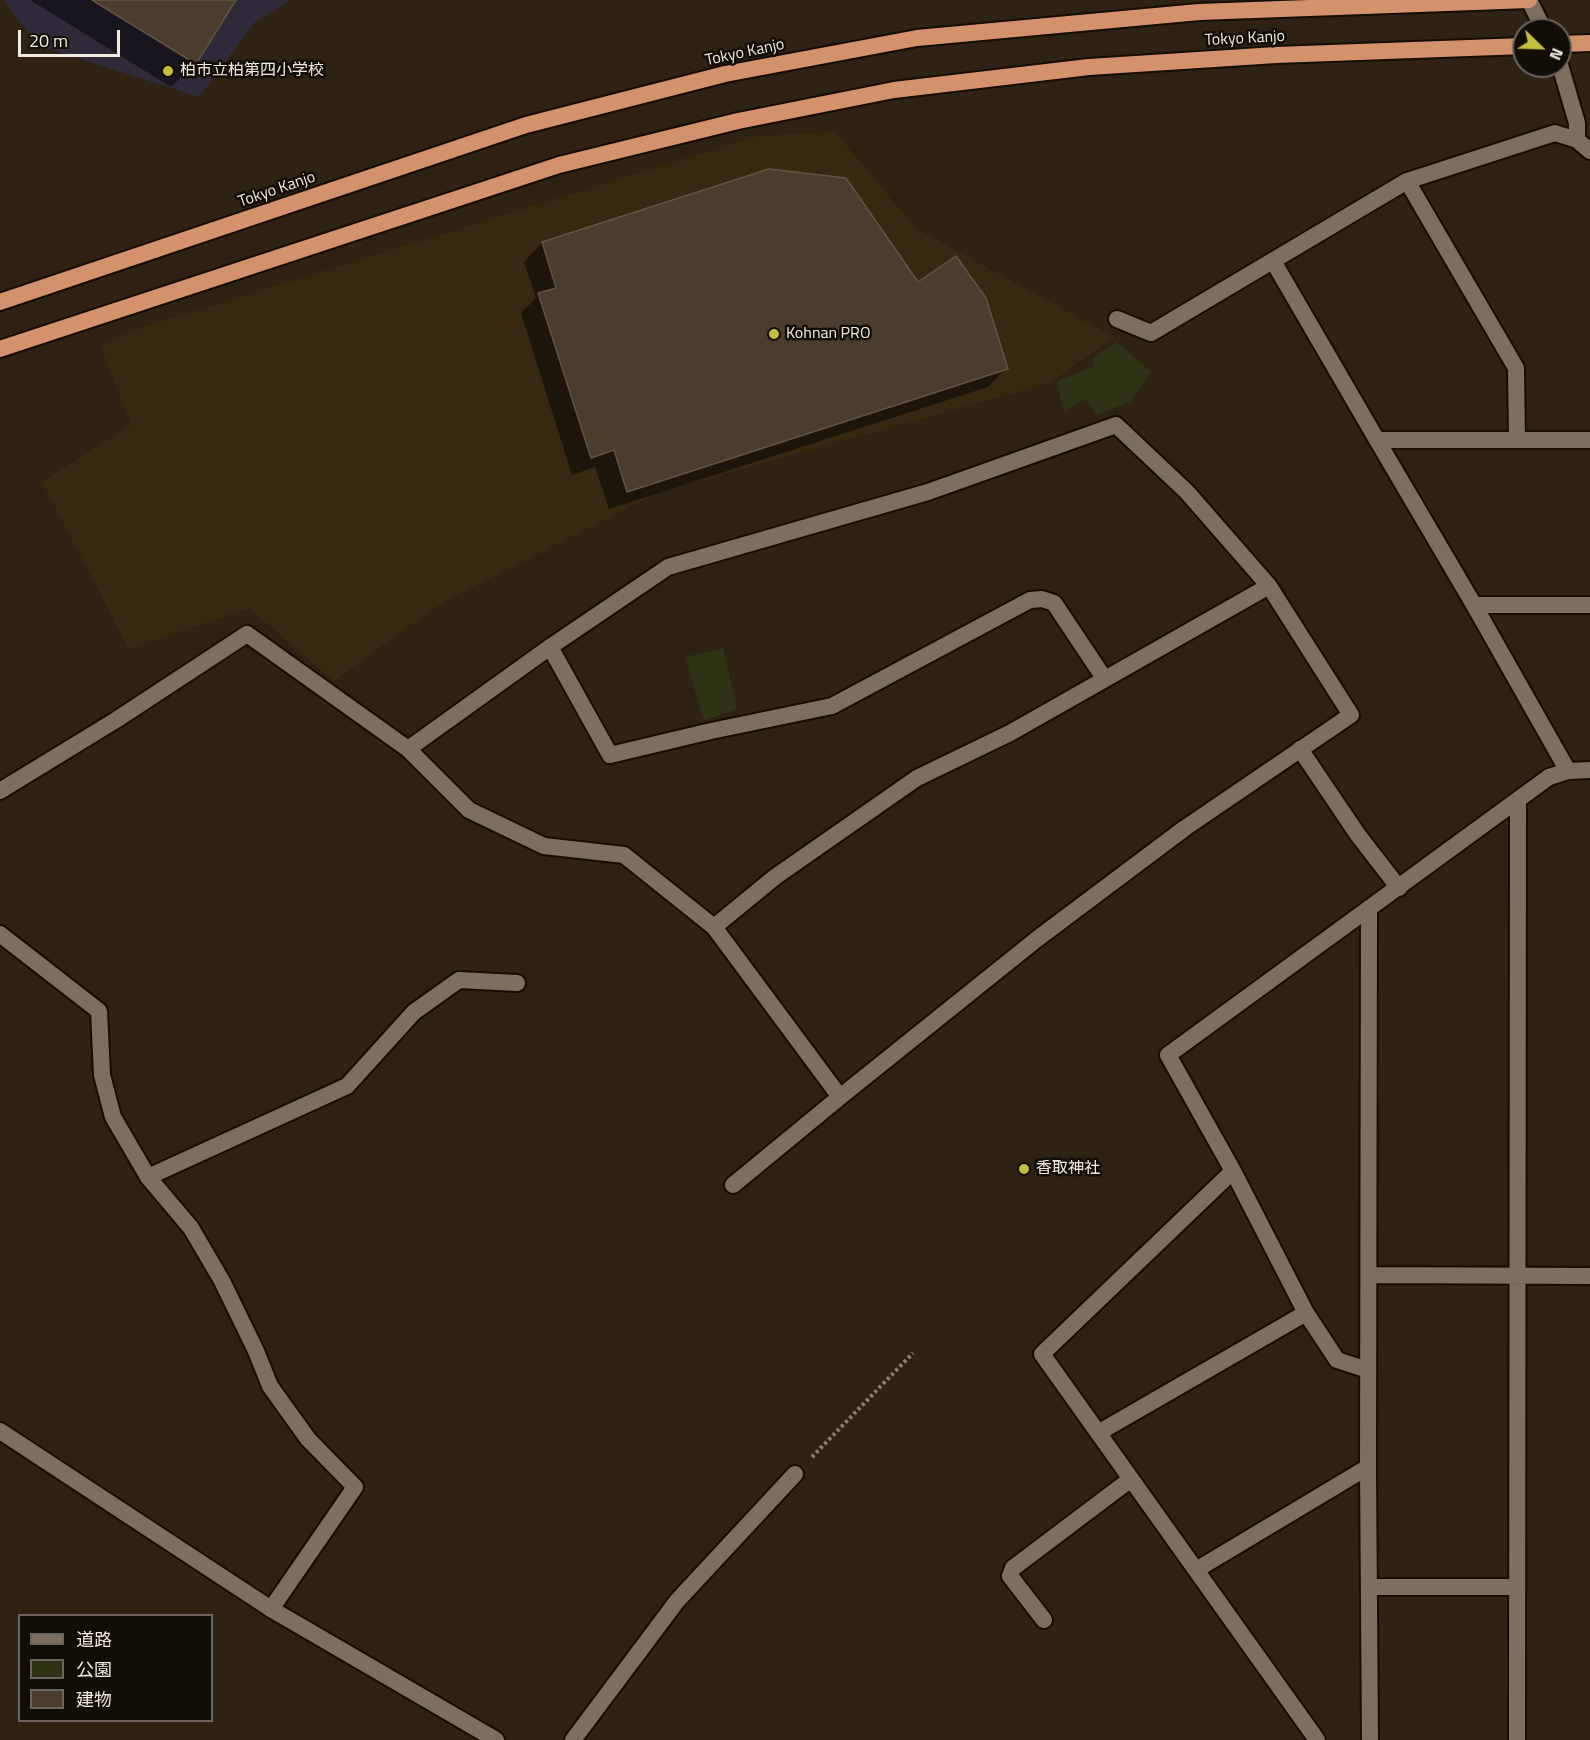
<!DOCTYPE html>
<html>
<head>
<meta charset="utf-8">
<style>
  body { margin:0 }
  #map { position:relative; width:1590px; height:1740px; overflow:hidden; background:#2e2313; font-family:"Titillium Web","Noto Sans JP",sans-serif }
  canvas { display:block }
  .legend { position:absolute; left:18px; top:1614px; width:195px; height:108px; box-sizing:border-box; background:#120d07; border:2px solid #6c655e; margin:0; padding:8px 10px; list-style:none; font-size:18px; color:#f2eae0 }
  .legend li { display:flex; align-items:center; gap:12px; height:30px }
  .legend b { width:30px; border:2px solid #6c655e }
  .north { position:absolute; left:1512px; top:18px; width:60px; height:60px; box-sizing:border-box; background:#120d07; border:2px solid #6c655e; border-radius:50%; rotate:113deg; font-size:16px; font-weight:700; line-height:24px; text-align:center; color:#f2eae0 }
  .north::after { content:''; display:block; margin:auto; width:21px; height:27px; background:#c4bd3e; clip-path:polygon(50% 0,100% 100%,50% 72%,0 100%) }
  .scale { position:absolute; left:18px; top:30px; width:102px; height:27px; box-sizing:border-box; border:3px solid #f2eae0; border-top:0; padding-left:8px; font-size:18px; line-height:21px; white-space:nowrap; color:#f2eae0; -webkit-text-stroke:4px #120d07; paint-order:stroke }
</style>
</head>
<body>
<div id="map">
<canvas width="1590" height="1740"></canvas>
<ul class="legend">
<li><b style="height:8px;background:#7d6f5d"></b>道路</li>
<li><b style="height:16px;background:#2f3214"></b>公園</li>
<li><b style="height:16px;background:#4a3d2d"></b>建物</li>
</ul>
<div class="north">N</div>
<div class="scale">20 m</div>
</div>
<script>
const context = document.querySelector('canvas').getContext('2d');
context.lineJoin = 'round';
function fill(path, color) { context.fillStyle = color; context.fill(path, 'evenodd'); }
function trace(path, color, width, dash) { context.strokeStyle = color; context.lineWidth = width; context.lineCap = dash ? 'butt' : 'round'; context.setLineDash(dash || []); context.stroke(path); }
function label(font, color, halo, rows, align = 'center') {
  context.font = font + ' "Titillium Web","Noto Sans JP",sans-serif'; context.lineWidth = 5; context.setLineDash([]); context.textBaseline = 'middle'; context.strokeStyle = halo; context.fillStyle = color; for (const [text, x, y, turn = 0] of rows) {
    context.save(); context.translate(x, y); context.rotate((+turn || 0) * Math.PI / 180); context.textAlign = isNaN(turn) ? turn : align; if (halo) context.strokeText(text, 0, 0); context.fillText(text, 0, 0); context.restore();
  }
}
fill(new Path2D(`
  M 835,132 L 915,228 L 1114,337 L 1050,383 L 660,492 L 447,600 L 392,638 L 334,681 L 249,608 L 129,649 L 42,482 L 131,425 L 100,344 L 147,326 L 758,136 Z`), '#382812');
fill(new Path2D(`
  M 4,0 L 291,0 L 255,22 L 199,97 L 37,45 Z`), '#302939');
fill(new Path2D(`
  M 1117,342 L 1151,372 L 1130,402 L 1096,415 L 1086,399 L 1063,411 L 1057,382 L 1093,366 L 1093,358 Z
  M 723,648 L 737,709 L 704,720 L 685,657 Z`), '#2f3214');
fill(new Path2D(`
  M 30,0 L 234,0 L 195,63 L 171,87 Z
  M 542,243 L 918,284 L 1006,368 L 988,387 L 609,509 L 595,467 L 572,475 L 521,313 L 536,298 L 524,262 Z`), '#0007');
const building = new Path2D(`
  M 92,0 L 236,0 L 196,64 Z
  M 769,169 L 846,178 L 918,282 L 956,256 L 986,298 L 1008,369 L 627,492 L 614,450 L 591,458 L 538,293 L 556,288 L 542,242 Z`);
fill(building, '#4a3d2d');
trace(building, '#625443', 1.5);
const service = new Path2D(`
  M 148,1177 L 347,1086 L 414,1012 L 459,980 L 517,983
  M 1044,1620 L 1010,1576 L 1013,1568 L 1131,1479
  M 573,1740 L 677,1601 L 795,1474`);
const minor = new Path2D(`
  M 1529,0 L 1544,30
  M 1560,65 L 1577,123 L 1577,140
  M 1407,181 L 1516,368 L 1517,439
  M 1273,261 L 1377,440
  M 1117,319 L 1151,333 L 1407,181 L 1555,133 L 1577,140 L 1590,151
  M 1474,605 L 1590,605
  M 550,647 L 610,755 L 711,731 L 832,706 L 1030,600 L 1042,599 L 1054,603 L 1104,678
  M 408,749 L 550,647 L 668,567 L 928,492 L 1116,425 L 1187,492 L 1269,586
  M 1300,749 L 1358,835 L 1399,888
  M 1568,771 L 1474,605 L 1377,440 L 1590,440
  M 0,791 L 116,720 L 247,634 L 408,749 L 469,810 L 544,846 L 624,855 L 714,927 L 840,1097 L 1037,939 L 1185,828 L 1351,715 L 1269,586 L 1010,733 L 917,778 L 775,877 L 714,927
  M 1369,908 L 1368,1467 L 1370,1740
  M 0,934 L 99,1011 L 102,1075 L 113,1117 L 148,1177 L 191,1228 L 222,1281 L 256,1351 L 270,1386 L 308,1439 L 355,1487 L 271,1609
  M 1233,1171 L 1042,1354 L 1317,1740
  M 733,1185 L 840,1097
  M 1369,1275 L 1590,1276
  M 1368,1370 L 1337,1360 L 1306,1313 L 1233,1171 L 1168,1055 L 1549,777 L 1568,771 L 1590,770
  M 1098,1433 L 1306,1313
  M 1196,1570 L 1368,1467
  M 1369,1587 L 1517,1587
  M 1517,1740 L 1518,800`);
const tertiary = new Path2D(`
  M 0,1431 L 271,1609 L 496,1740`);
const trunk = new Path2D(`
  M 1560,44 L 1590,43
  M 0,302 L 526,125 L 725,74 L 917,38 L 1199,12 L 1529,0
  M 0,349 L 559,165 L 738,121 L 894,90 L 1089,67 L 1276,55 L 1524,46`);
trace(service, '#160c01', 20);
trace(minor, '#160c01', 20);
trace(tertiary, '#160c01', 20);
trace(trunk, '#160c01', 20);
trace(new Path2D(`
  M 812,1457 L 913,1353`), '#8a8073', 4, [3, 3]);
trace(service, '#7d6f5d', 16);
trace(minor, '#7d6f5d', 16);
trace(tertiary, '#7d6f5d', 16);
trace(trunk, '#d4926c', 16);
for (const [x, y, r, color] of [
  [168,71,6,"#c4bd3e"],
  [774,334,6,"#c4bd3e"],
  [1024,1169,6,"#c4bd3e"]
]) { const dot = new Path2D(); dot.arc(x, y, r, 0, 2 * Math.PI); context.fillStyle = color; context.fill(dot); trace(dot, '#120d07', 2); }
label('16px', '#f2eae0', '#120d07', [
  ["Tokyo Kanjo",1245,39,-3],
  ["Tokyo Kanjo",745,53,-12],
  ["Tokyo Kanjo",277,190,-19]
]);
label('16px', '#f2eae0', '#120d07', [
  ["柏市立柏第四小学校",180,71],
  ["Kohnan PRO",786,334],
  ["香取神社",1036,1169]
], 'left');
</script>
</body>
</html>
